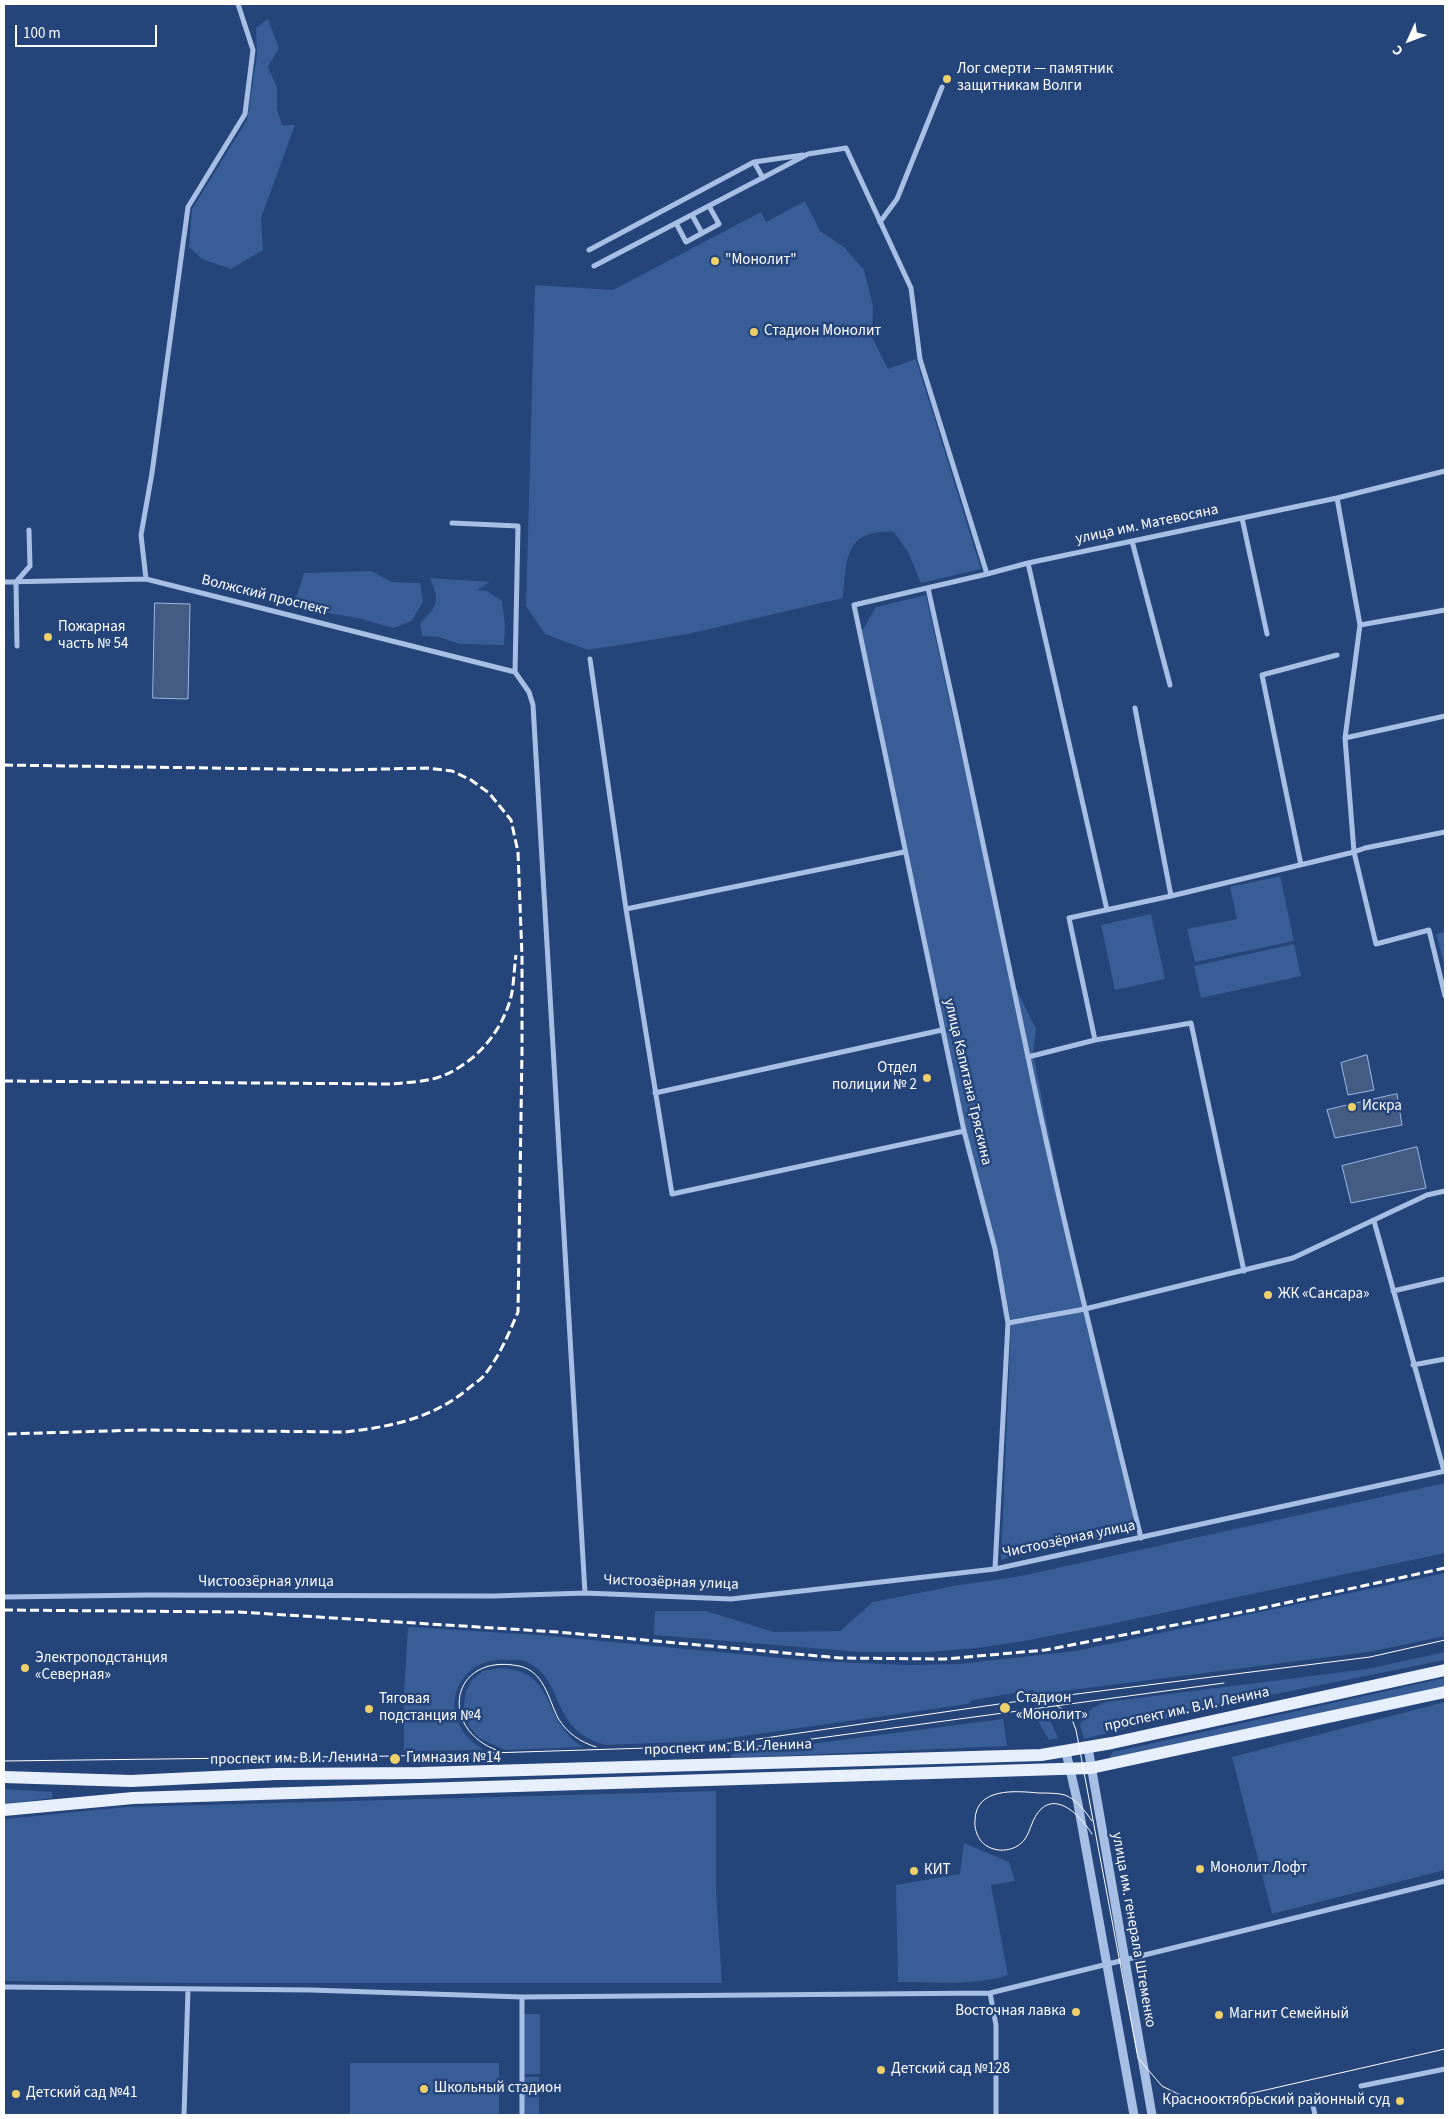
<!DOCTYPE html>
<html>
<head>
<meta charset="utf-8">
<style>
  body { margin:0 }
  #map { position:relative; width:1449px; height:2119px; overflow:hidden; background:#24447a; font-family:"Source Sans 3",sans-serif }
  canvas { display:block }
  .frame { position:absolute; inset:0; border:5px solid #fff; pointer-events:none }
  .north { position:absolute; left:1384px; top:15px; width:50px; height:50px; -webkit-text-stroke:4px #24447a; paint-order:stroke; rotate:227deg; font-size:14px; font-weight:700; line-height:20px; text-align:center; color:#fff }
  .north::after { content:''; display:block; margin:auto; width:18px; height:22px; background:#fff; clip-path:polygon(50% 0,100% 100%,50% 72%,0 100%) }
  .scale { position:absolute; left:15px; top:25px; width:142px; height:22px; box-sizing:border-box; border:2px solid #fff; border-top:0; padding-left:6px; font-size:15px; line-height:18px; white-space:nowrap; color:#fff; -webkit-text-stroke:4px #24447a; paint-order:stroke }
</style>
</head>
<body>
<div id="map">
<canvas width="1449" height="2119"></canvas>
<div class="frame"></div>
<div class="north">С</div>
<div class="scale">100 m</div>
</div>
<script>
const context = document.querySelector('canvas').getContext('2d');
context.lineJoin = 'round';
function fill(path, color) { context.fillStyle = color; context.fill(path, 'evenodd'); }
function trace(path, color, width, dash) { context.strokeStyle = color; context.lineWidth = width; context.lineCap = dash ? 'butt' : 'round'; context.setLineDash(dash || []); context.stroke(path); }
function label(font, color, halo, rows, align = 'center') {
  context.font = font + ' "Source Sans 3",sans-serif'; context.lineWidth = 5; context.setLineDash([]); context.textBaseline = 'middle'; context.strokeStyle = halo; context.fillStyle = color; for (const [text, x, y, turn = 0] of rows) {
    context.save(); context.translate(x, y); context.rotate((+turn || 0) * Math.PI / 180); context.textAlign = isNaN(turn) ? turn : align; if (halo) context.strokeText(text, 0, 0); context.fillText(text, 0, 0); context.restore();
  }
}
fill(new Path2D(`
  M 268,19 L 279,48 L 268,67 L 277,87 L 277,109 L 282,125 L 295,125 L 261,218 L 263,250 L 231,269 L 202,259 L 189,247 L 192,209 L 247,120 L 257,54 L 256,28 Z
  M 805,201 L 820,231 L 844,247 L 864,270 L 873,306 L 872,337 L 888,369 L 916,359 L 981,569 L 921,583 L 908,552 L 894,532 C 844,529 847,559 843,598 L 688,634 L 588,650 L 545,634 L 526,606 L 535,285 L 613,290 L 761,212 L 766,222 Z
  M 371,571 L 392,582 L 420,583 L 423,601 L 412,621 L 393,628 L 362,619 L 323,612 L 295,602 L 304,573 Z
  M 430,578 L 490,582 L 477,590 L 487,591 L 502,601 L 505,625 L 504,645 L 459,644 L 439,637 L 422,636 L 420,623 C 438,605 440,602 430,578 Z
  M 926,595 L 1011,978 L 1036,1029 L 1033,1054 L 1083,1305 L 1134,1517 L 1122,1533 L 1001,1560 L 1011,1323 L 997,1249 L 966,1130 L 862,631 L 876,607 Z
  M 1280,876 L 1294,941 L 1195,962 L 1187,929 L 1237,919 L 1230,887 Z
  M 1151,914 L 1165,979 L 1115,990 L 1101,925 Z
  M 1445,932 L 1445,963 L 1444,963 L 1436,934 Z
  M 1294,944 L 1301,976 L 1201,998 L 1194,966 Z
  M 1445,1483 L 1445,1553 L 1111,1624 L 1025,1641 L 977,1648 L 927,1652 L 859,1652 L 654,1635 L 655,1611 L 706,1611 L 774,1632 L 840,1631 L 873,1602 L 959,1585 L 1016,1577 Z
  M 1445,1573 L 1445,1636 L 1369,1652 L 1033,1695 L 1033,1690 L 973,1700 L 968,1704 L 709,1741 L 606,1745 C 547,1730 567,1677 524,1661 C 519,1659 511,1660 505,1660 C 469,1657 443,1693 460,1726 C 465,1737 475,1744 484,1750 L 404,1751 L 404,1691 L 408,1627 L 538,1635 L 814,1661 L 906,1665 L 959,1664 L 1075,1651 Z
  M 1445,1652 L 1445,1660 L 1212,1707 L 1084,1739 L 1080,1725 C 1087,1711 1092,1707 1106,1702 L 1367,1669 Z
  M 500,1668 C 558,1670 540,1721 583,1747 L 505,1750 L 479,1738 L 469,1726 L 465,1715 L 464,1704 L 466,1691 L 472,1680 L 483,1671 Z
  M 1445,1678 L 1445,1687 L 1111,1758 L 1110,1756 L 1113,1752 Z
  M 1445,1702 L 1445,1870 L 1272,1914 L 1232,1757 Z
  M 1042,1712 L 1050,1720 L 1058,1738 L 1049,1740 L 1035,1716 Z
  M 1003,1719 L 1007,1746 L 731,1758 L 732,1754 Z
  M 4,1789 L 52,1792 L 53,1798 L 4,1804 L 5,1797 Z
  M 716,1791 L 716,1891 L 722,1983 L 189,1983 L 4,1981 L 4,1819 L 127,1807 Z
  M 964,1843 L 1009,1862 L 1015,1881 L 991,1885 L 1008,1975 C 974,1986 934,1982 898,1982 L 896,1885 L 960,1874 Z
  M 524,2014 L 540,2014 L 540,2074 L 524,2074 Z
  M 350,2063 L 499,2063 L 499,2115 L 350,2115 Z
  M 524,2077 L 539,2077 L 539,2115 L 524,2115 Z`), '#385d97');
const water = new Path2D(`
  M 155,603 L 190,604 L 188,699 L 153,698 Z
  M 1367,1055 L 1374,1090 L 1348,1095 L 1341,1063 Z
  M 1397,1094 L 1402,1125 L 1335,1138 L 1327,1110 Z
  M 1417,1147 L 1426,1188 L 1351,1203 L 1342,1166 Z`);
fill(water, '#445c83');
trace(water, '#9bb9e5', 1);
trace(new Path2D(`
  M 754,162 L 763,178
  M 692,215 L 702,233
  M 880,222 L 897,199 L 942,87
  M 676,223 L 686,242 L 719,224 L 709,206
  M 589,250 L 754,162 L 803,155
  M 594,266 L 808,154 L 846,148 L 911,288 L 920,359 L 987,574
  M 1337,498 L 1360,625 L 1345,738 L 1354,852 L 1376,944 L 1429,930 L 1445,996
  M 1242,518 L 1267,634
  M 452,523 L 518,526 L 515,672 L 529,692 L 533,705 L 585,1593
  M 1132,541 L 1170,685
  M 1028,563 L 1107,910
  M 146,579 L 141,535 L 152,473 L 188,207 L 245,114 L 253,50 L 238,4
  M 4,582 L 146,579 L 515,672
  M 928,588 C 961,736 992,884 1023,1033 C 1058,1202 1100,1370 1141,1538
  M 1360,625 L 1445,610
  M 17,646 L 16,582 L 30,566 L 29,530
  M 590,659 L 626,909 L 672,1194 L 964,1131
  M 1135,708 L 1171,896
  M 1345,738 L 1445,716
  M 1301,865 L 1262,675 L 1337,655
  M 626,909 L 904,852
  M 1095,1040 L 1069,918 L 1171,896 L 1354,852 L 1365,848 L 1445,832
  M 1028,1057 L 1095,1040 L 1191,1023 L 1244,1271
  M 655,1093 L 942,1030
  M 1374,1221 L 1444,1471
  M 1393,1291 L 1445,1279
  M 1008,1323 L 1085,1309 L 1293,1258 L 1427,1195 L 1445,1191
  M 1413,1365 L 1445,1359
  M 995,1569 L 1008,1323 L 995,1249 L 964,1131 L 854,605 L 987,574 L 1028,563 L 1337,498 L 1445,471
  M 4,1597 L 148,1595 L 494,1596 L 585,1593 L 731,1599 L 995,1569 L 1445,1471
  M 4,1987 L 311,1990 L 522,1997 L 990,1993 L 1445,1881
  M 990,1993 L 996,2025 L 996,2115
  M 522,1997 L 522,2115
  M 1361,2086 L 1445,2069
  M 1311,2096 L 1315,2115
  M 184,2115 L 188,1990`), '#a7bfe4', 5);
trace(new Path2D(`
  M 1088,1748 L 1152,2115
  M 1066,1752 L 1078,1804 L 1134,2115`), '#a7bfe4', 9);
trace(new Path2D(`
  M 4,1777 L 131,1781 L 276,1774 L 421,1773 L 1041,1755 L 1112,1743 L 1445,1670
  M 4,1810 L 133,1798 L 1091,1768 L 1445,1692`), '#e7eefc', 12);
trace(new Path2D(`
  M 1057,1706 L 1070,1714 L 1076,1730 L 1138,2058 L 1162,2086 L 1178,2094 L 1209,2103 L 1445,2049
  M 731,1750 L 1224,1683
  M 499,1751 C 437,1730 450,1652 519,1666 C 544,1671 548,1698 558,1718 C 567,1733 580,1742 596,1747
  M 4,1761 L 395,1756 L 710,1746 L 1013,1702 L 1370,1657 L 1445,1640
  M 1092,1834 C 1083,1819 1059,1792 1041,1809 C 1032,1818 1031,1830 1025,1839 C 1015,1853 992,1854 981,1841 C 977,1836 974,1827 975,1820 C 976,1787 1016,1791 1039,1793 C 1047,1793 1058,1793 1065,1795 C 1077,1800 1086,1812 1092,1821`), '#fff', 1);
trace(new Path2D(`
  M 4,765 L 344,770 L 427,768 L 452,771 L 471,780 L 489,793 L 511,820 L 518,852 L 522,957 L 522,1050 L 518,1312 C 509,1333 500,1355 486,1373 C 482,1379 475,1383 469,1388 C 434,1418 390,1427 345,1432 L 142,1430 L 4,1434
  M 4,1081 L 392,1084 C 409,1082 429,1082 445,1075 C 478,1060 502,1031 511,997 C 514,984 514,969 516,955
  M 4,1610 L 238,1612 L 558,1632 L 840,1658 L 945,1659 L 1045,1650 L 1253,1610 L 1445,1568`), '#fff', 3, [9, 4]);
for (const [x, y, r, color] of [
  [947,79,5,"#eed06b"],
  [715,261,5,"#eed06b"],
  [754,332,5,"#eed06b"],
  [48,637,5,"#eed06b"],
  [927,1078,5,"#eed06b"],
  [1352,1107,5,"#eed06b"],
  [1268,1295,5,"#eed06b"],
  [25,1668,5,"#eed06b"],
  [1005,1708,6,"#eed06b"],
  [369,1709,5,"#eed06b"],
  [395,1759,6,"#eed06b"],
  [1200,1869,5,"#eed06b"],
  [914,1871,5,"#eed06b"],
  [1076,2012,5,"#eed06b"],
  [1219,2015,5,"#eed06b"],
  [881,2070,5,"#eed06b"],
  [424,2089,5,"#eed06b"],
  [16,2094,5,"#eed06b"],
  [1400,2101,5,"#eed06b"]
]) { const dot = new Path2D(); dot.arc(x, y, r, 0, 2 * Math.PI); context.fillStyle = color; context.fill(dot); trace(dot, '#24447a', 2); }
label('15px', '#fff', '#24447a', [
  ["Лог смерти — памятник",957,70],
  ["защитникам Волги",957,87],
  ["\"Монолит\"",725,261],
  ["Стадион Монолит",764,332],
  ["Пожарная",58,628],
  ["часть № 54",58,645],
  ["Отдел",917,1069,"right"],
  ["полиции № 2",917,1086,"right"],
  ["Искра",1362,1107],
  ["ЖК «Сансара»",1278,1295],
  ["Электроподстанция",35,1659],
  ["«Северная»",35,1676],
  ["Стадион",1016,1699],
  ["«Монолит»",1016,1716],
  ["Тяговая",379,1700],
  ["подстанция №4",379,1717],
  ["Гимназия №14",406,1759],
  ["Монолит Лофт",1210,1869],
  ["КИТ",924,1871],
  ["Восточная лавка",1066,2012,"right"],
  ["Магнит Семейный",1229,2015],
  ["Детский сад №128",891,2070],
  ["Школьный стадион",434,2089],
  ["Детский сад №41",26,2094],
  ["Краснооктябрьский районный суд",1390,2101,"right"]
], 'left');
label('15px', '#fff', '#24447a', [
  ["улица им. Матевосяна",1147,525,-12],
  ["Волжский проспект",265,596,14],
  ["улица Капитана Тряскина",967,1082,77],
  ["Чистоозёрная улица",1069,1540,-12],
  ["Чистоозёрная улица",266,1583],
  ["Чистоозёрная улица",671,1583,2],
  ["проспект им. В.И. Ленина",1187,1710,-12],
  ["проспект им. В.И. Ленина",728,1748,-2],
  ["проспект им. В.И. Ленина",294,1759,-1],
  ["улица им. генерала Штеменко",1133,1930,80]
]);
</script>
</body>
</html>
